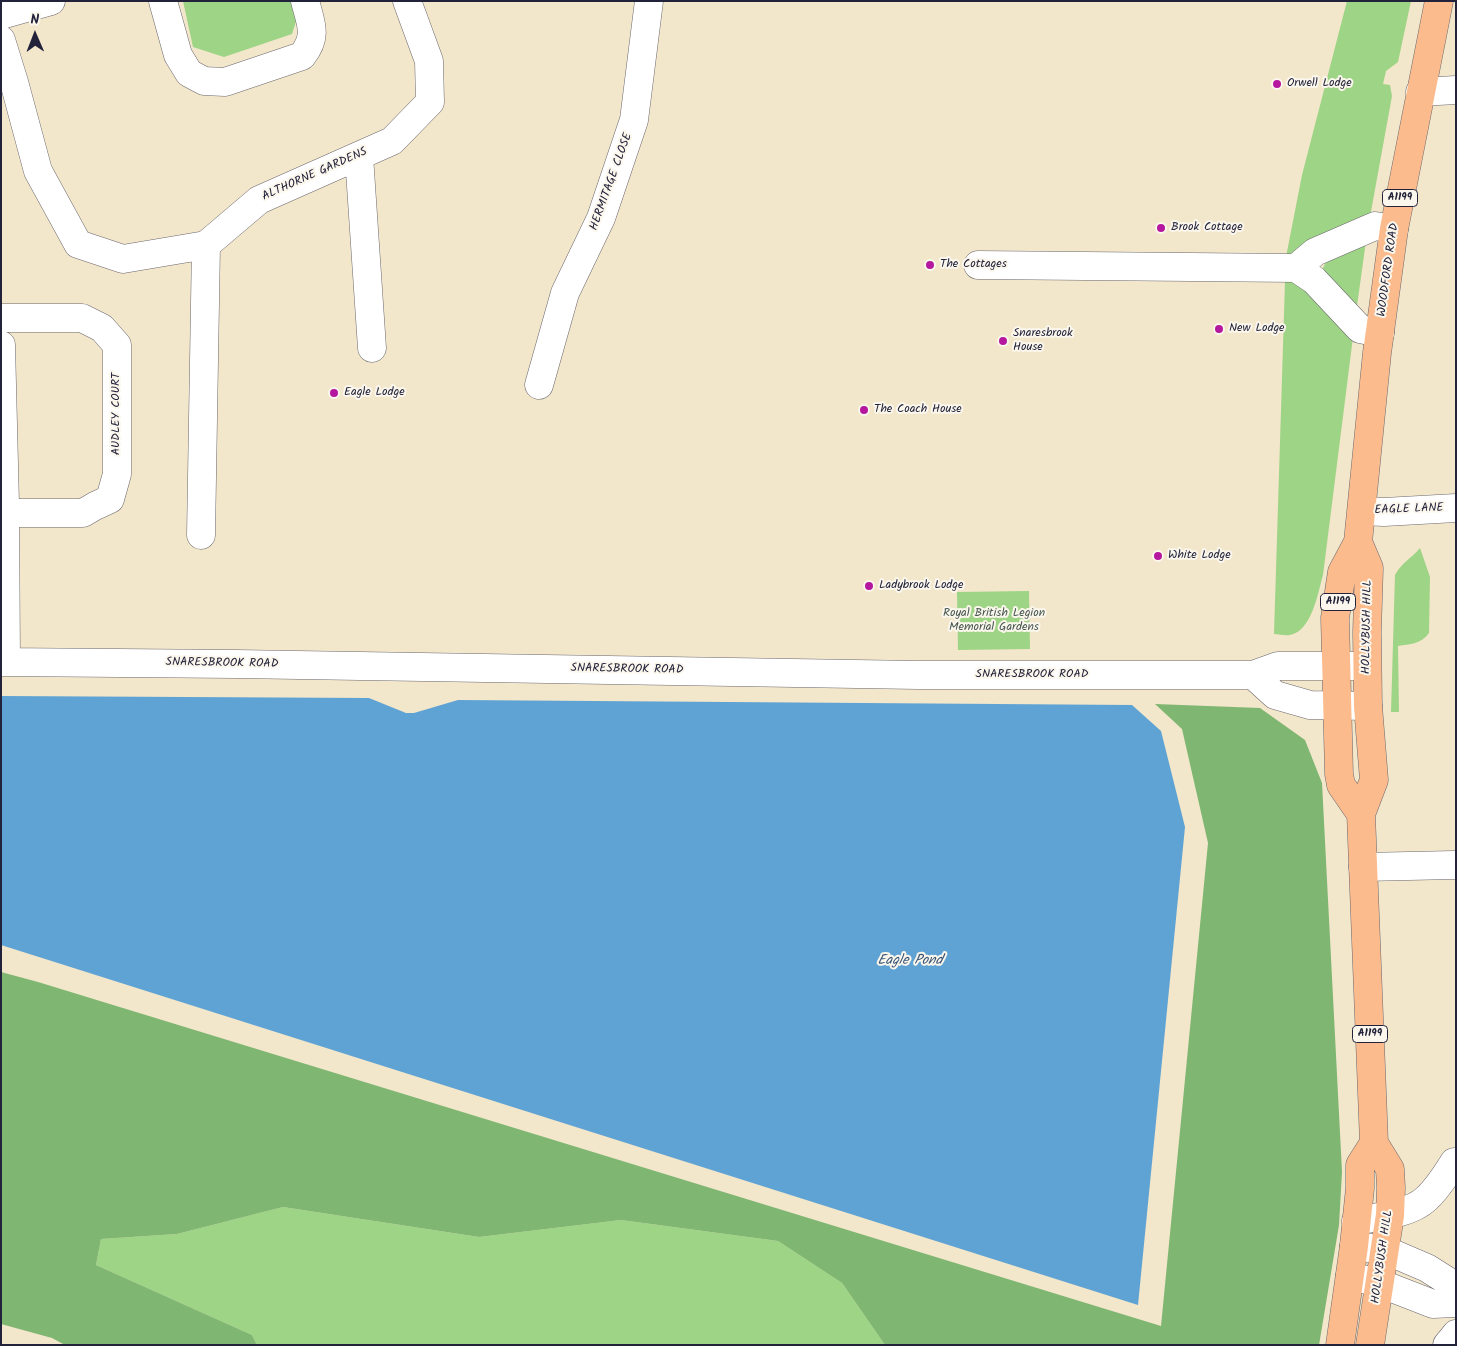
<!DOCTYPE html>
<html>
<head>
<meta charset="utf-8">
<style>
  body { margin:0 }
  #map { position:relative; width:1457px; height:1346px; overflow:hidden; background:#f2e6cb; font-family:Kalam,sans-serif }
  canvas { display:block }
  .frame { position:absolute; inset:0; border:2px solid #22223b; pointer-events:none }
  .north { position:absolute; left:10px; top:10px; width:50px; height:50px; -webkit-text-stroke:4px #fbf7ec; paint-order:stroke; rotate:359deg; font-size:14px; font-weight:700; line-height:20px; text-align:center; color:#22223b }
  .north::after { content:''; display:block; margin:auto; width:18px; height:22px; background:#22223b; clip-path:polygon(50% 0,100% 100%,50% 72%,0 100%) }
</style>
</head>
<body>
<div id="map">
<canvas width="1457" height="1346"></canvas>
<div class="frame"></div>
<div class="north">N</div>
</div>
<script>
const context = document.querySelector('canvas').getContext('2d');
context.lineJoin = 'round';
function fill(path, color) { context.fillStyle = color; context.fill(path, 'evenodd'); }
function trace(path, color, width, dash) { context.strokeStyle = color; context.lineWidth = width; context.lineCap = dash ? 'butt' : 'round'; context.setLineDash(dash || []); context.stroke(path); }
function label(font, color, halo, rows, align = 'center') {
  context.font = font + ' Kalam,sans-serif'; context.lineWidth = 4; context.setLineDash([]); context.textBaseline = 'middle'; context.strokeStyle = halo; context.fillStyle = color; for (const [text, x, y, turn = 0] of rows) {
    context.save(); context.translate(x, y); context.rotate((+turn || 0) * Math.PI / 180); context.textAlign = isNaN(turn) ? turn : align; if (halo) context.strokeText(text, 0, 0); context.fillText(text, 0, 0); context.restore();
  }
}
fill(new Path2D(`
  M 183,1 L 295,1 L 299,12 L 292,34 L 224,57 L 193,47 Z
  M 1347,1 L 1411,1 L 1398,62 L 1386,71 L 1383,84 L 1390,85 L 1392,96 L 1370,217 L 1286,257 L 1302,175 Z
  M 1367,234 L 1356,313 L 1324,277 L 1323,268 L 1330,254 Z
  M 1285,282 L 1299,282 L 1353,337 L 1323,575 C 1318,592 1312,631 1290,635 C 1285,636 1279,634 1274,634 Z
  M 1420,548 L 1430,577 L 1429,633 C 1421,644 1410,644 1398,646 L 1399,712 L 1391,712 L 1395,575 C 1401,563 1412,558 1420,548 Z
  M 1029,591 L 1030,649 L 958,650 L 957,592 Z
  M 283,1207 L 479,1237 L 621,1220 L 778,1241 L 842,1283 L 885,1345 L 257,1345 L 252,1335 L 96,1265 L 101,1239 L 177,1234 Z`), '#9ed485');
fill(new Path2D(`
  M 1155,704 L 1260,708 L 1305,740 L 1322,783 L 1342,1172 L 1339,1225 L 1319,1345 L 885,1345 L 842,1283 L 778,1241 L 621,1220 L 479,1237 L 283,1207 L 177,1234 L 101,1239 L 96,1265 L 252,1335 L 257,1345 L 65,1345 L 52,1338 L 1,1324 L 1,972 L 38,982 L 1161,1326 L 1208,843 L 1182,729 Z`), '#7eb672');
fill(new Path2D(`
  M 1,696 L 369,698 L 406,713 L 414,713 L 458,700 L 1132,705 L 1161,731 L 1185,827 L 1138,1305 L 1,945 Z`), '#5fa3d4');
const minor = new Path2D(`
  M 163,1 L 178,55 L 189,73 L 204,81 L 225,82 L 302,56 C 318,36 311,24 305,1
  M 1,15 L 51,1
  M 1,40 L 14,82 L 38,171 L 78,244 L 123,259 L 206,245 L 259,200 L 392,141 L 430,102 L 429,61 L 407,1
  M 1420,92 L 1456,90
  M 359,156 L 372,348
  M 978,265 L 1296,268 L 1314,280 L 1360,329 L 1380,333
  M 1296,268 L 1315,252 L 1375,226 L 1394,229
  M 1,318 L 82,318 L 102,328 L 117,345 L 117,474 L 110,499 L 95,506 L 83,513 L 5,513
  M 1,345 L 5,504 L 6,662
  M 539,385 L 565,293 L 601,218 L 634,120 L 649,1
  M 1362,511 L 1384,512 L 1456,508
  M 201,535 L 206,245
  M 1,662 L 236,664 L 918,675 L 1253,675 L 1278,666 L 1367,666
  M 1253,675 L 1275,695 L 1310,705 L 1368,706
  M 1363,867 L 1454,865
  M 1356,1221 C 1377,1217 1410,1214 1426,1199 C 1437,1189 1446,1175 1454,1162
  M 1354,1246 L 1385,1250 L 1427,1268 L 1446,1280 L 1456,1303
  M 1350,1276 L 1379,1283 L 1433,1304 L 1455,1303
  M 1447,1345 L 1456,1334`);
const major = new Path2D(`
  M 1358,542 L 1369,568 L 1367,632 L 1368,706 L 1374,780 L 1361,814 L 1374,1143 L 1390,1169 L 1391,1188 L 1390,1215 L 1370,1345
  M 1361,814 L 1341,785 L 1339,774 L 1335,618 L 1342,572 L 1358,542 L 1377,353 L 1394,229 L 1439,1
  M 1340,1345 L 1354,1246 L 1360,1188 L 1360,1165 L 1374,1143`);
trace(minor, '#6b676d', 29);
trace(major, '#6b676d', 29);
trace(minor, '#fff', 28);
trace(major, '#fbbb8d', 28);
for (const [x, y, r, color] of [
  [1277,84,5,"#b5179e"],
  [1161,228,5,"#b5179e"],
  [930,265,5,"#b5179e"],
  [1219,329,5,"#b5179e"],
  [1003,341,5,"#b5179e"],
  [334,393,5,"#b5179e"],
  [864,410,5,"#b5179e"],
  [1158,556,5,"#b5179e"],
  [869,586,5,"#b5179e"]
]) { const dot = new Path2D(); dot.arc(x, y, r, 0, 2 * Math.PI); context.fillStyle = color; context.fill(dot); trace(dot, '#fbf7ec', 2); }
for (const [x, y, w] of [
  [1400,198,35],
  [1338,602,35],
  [1370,1034,35]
]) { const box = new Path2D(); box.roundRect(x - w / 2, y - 8.5, w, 17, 4); context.fillStyle = '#fbf7ec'; context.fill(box); trace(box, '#22223b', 1); }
label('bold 11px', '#22223b', null, [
  ["A1199",1400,198],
  ["A1199",1338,602],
  ["A1199",1370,1034]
]);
label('12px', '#22223b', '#fbf7ec', [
  ["Orwell Lodge",1287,84],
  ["Brook Cottage",1171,228],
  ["The Cottages",940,265],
  ["New Lodge",1229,329],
  ["Snaresbrook",1013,334],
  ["House",1013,348],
  ["Eagle Lodge",344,393],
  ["The Coach House",874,410],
  ["White Lodge",1168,556],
  ["Ladybrook Lodge",879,586]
], 'left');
label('12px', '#22223b', '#fbf7ec', [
  ["ALTHORNE GARDENS",315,175,-24],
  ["HERMITAGE CLOSE",612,182,-70],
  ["WOODFORD ROAD",1389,270,-82],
  ["AUDLEY COURT",117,414,-90],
  ["EAGLE LANE",1409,510,-2],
  ["HOLLYBUSH HILL",1368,627,-89],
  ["SNARESBROOK ROAD",222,664,1],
  ["SNARESBROOK ROAD",627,670,1],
  ["SNARESBROOK ROAD",1032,675],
  ["HOLLYBUSH HILL",1383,1257,-82]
]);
label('12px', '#475751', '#fbf7ec', [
  ["Royal British Legion",994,614],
  ["Memorial Gardens",994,628]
]);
label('italic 14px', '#3a5678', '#fbf7ec', [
  ["Eagle Pond",910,962]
]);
</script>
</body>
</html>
